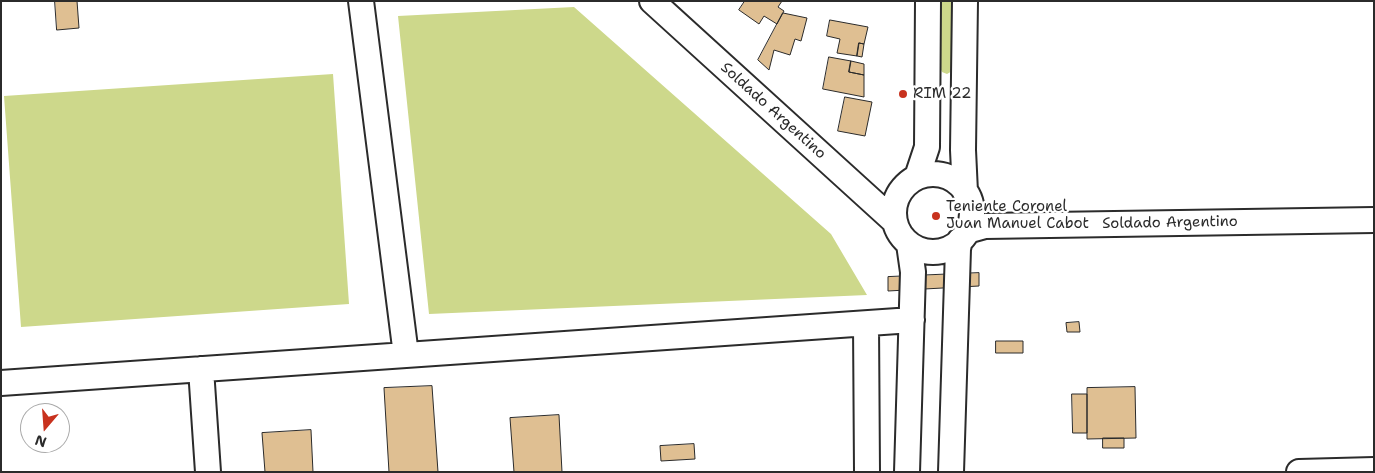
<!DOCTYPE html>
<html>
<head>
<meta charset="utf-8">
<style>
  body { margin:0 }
  #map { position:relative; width:1375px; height:473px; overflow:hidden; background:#fff; font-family:"Shantell Sans",sans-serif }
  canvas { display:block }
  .frame { position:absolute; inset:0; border:2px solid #2b2b2b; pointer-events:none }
  .north { position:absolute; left:20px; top:403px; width:50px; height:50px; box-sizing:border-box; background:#fff; border:1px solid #aaa; border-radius:50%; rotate:198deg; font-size:14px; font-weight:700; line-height:20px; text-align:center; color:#2b2b2b }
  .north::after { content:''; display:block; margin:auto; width:18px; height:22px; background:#c8321e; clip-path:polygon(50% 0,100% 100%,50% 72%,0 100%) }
</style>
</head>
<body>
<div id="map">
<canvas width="1375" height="473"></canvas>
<div class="frame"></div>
<div class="north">N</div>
</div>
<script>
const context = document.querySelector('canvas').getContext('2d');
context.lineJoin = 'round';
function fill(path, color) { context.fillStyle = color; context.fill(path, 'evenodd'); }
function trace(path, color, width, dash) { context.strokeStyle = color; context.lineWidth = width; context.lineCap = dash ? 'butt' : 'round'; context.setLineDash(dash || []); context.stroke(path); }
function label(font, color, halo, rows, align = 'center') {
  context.font = font + ' "Shantell Sans",sans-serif'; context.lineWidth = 4.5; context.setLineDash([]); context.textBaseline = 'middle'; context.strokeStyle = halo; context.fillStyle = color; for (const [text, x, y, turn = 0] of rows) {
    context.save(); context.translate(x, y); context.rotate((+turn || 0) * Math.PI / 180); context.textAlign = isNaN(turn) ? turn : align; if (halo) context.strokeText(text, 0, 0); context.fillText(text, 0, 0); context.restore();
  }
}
fill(new Path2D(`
  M 940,1 L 957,1 L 954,70 L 947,74 L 942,72 L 939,65 Z
  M 574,7 L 831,234 L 867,295 L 429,314 L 398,16 Z
  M 333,74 L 349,304 L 21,327 L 4,96 Z`), '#cdd88b');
const building = new Path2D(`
  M 55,1 L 77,1 L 79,28 L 57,30 Z
  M 745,1 L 782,1 L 778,7 L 784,11 L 777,24 L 764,16 L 759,24 L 739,10 Z
  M 783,13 L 807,18 L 801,41 L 795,39 L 790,55 L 774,50 L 769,70 L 758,60 Z
  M 830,20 L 868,27 L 864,44 L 859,43 L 857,56 L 837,53 L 840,39 L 827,36 Z
  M 859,43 L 864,44 L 862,57 L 857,56 Z
  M 829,57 L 851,61 L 849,72 L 864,75 L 864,97 L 823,89 Z
  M 851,61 L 864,64 L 864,75 L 849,72 Z
  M 845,97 L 872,102 L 865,136 L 838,131 Z
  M 979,273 L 979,286 L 888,291 L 888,277 Z
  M 1079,322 L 1080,332 L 1067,332 L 1066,323 Z
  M 996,341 L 1023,341 L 1023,353 L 996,353 Z
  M 432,386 L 438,472 L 389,472 L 384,388 Z
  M 1135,387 L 1136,438 L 1087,439 L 1087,388 Z
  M 1072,394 L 1087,394 L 1087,433 L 1073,433 Z
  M 559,415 L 562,472 L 514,472 L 510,418 Z
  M 311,430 L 313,472 L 265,472 L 262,433 Z
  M 1103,438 L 1124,438 L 1124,448 L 1103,448 Z
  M 694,444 L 695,459 L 661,461 L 660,446 Z`);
fill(building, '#dfbf92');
trace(building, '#2b2b2b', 1);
const minor = new Path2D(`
  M 361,1 L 406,355
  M 652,1 L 894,221
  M 965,1 L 963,150 L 965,192
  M894 213a39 39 0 1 1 78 0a39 39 0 1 1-78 0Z
  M 917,177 L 927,147 L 928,1
  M 967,231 L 985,226 L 1374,220
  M 866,324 L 867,472
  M 201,369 L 208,472
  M 1,383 L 912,320
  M 907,472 L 913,272 L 909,244
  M 951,472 L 958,249 L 960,240
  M 1299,472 L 1374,470`);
trace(minor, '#2b2b2b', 28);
trace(minor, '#fff', 24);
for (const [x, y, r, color] of [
  [903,94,5,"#c8321e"],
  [936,216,5,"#c8321e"]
]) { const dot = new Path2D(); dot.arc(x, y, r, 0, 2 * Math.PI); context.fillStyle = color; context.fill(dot); trace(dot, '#fff', 2); }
label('15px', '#2b2b2b', '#fff', [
  ["RIM 22",913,94],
  ["Teniente Coronel",946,207],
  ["Juan Manuel Cabot",946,224]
], 'left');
label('15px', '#2b2b2b', '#fff', [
  ["Soldado Argentino",773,111,42],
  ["Soldado Argentino",1170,223,-1]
]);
</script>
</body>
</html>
